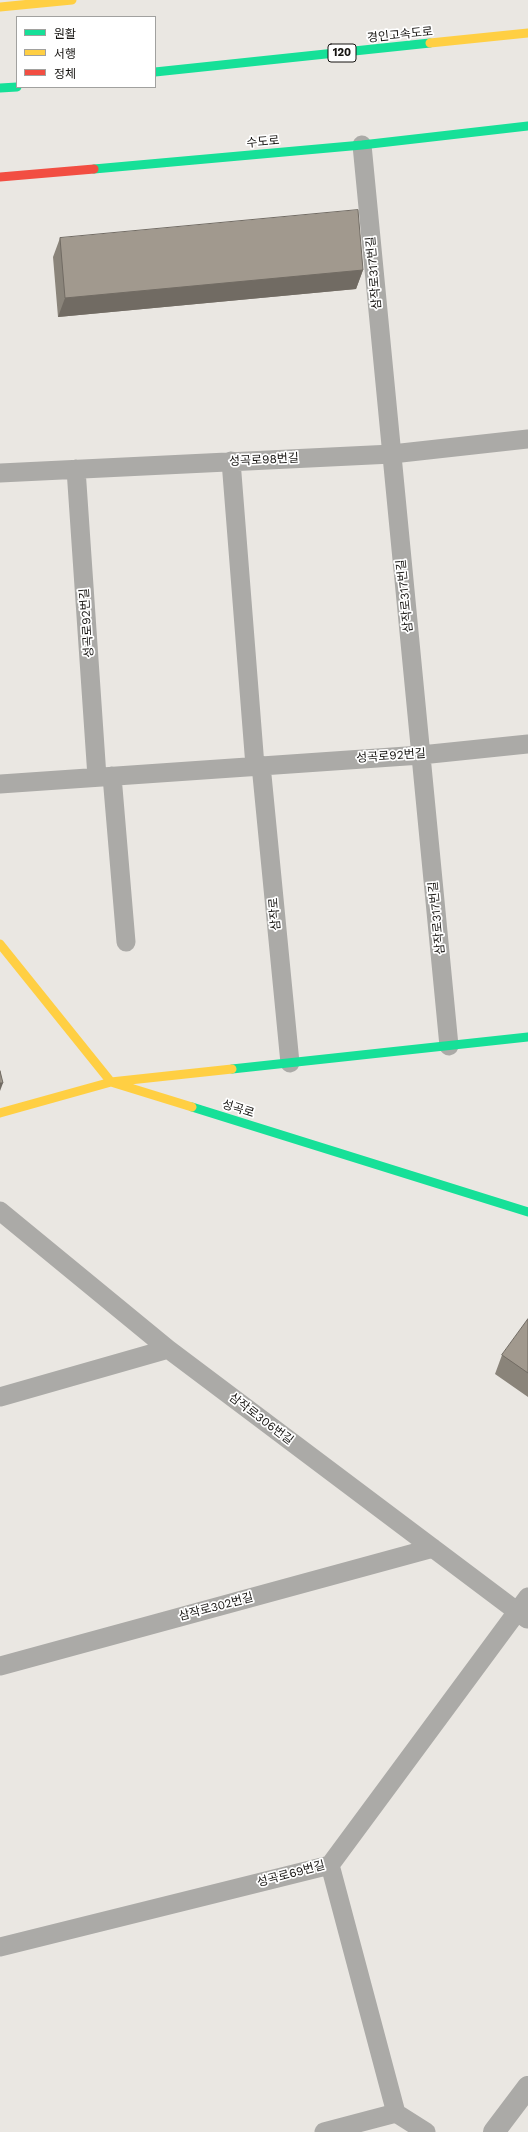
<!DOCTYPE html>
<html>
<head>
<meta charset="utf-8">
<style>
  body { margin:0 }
  #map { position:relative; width:528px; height:2132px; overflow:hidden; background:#eae7e2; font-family:"Work Sans","Noto Sans KR",sans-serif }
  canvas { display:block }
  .legend { position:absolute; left:16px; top:16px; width:140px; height:72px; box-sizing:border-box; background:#fff; border:1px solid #a1a19f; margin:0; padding:5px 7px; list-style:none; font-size:12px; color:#151310 }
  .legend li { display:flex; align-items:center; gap:8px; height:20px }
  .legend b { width:20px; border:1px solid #a1a19f }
</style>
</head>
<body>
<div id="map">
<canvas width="528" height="2132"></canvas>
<ul class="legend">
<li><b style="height:5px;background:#16e098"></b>원활</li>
<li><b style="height:5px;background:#ffcf43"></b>서행</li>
<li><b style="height:5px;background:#f24e42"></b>정체</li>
</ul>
</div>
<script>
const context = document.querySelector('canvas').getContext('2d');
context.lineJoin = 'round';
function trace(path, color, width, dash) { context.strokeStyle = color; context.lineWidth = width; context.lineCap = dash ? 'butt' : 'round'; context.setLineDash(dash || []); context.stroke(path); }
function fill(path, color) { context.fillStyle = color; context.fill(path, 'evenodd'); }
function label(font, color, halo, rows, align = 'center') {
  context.font = font + ' "Work Sans","Noto Sans KR",sans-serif'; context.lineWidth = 3.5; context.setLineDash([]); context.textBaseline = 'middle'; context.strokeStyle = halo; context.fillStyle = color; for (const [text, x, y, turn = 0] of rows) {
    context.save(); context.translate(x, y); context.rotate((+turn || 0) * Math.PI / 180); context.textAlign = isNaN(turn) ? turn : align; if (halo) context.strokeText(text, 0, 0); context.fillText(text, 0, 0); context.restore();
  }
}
trace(new Path2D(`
  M 362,145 L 449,1046
  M 231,461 L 255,766
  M 76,469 L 97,777
  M 0,473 L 392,454 L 528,439
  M 261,765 L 290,1063
  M 112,776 L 126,942
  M 0,784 L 421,755 L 528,744
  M 0,1211 L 168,1349 L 527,1619
  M 0,1397 L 168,1349
  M 0,1666 L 433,1548
  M 330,1865 L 396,2113
  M 0,1947 L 330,1865 L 528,1597
  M 324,2132 L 396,2113 L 426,2132`), '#abaaa7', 19);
trace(new Path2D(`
  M 494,2132 L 528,2087`), '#abaaa7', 22);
trace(new Path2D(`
  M 155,72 L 430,43
  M 0,88 L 17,87
  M 94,169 L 362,145 L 528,126
  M 232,1069 L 528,1037
  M 192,1107 L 528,1212`), '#16e098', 9);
trace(new Path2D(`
  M 0,7 L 72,0
  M 430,43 L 528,33
  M 0,944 L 111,1082 L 192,1107
  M 0,1113 L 111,1082 L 232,1069`), '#ffcf43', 9);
trace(new Path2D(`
  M 0,177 L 94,169`), '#f24e42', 9);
fill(new Path2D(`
  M 60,238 L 363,270 L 356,289 L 58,317 L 53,257 Z
  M 528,1319 L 528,1397 L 495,1374 L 502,1355 Z`), '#8a847a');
fill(new Path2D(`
  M 363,270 L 356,289 L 58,317 L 65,298 Z
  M 0,1083 L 3,1083 L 0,1091 Z`), '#716b63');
const building = new Path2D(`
  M 358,210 L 363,270 L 65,298 L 60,238 Z
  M 0,1071 L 3,1083 L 0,1083 Z
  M 528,1319 L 528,1373 L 502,1355 Z`);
fill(building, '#a1998e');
trace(building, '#716b63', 1);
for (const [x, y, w] of [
  [342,53,28]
]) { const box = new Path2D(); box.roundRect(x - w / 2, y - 9, w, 18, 3); context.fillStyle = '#fff'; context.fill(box); trace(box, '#151310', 1); }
label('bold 11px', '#151310', null, [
  ["120",342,53]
]);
label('12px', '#151310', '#fff', [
  ["경인고속도로",400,35,-6],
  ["수도로",263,142,-5],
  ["삼작로317번길",374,273,-95],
  ["성곡로98번길",264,460,-3],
  ["삼작로317번길",405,596,-96],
  ["성곡로92번길",87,623,-94],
  ["성곡로92번길",391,756,-4],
  ["삼작로",275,914,-95],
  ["삼작로317번길",437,918,-96],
  ["성곡로",238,1109,17],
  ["삼작로306번길",261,1419,37],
  ["삼작로302번길",216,1607,-15],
  ["성곡로69번길",291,1874,-15]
]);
</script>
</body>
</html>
